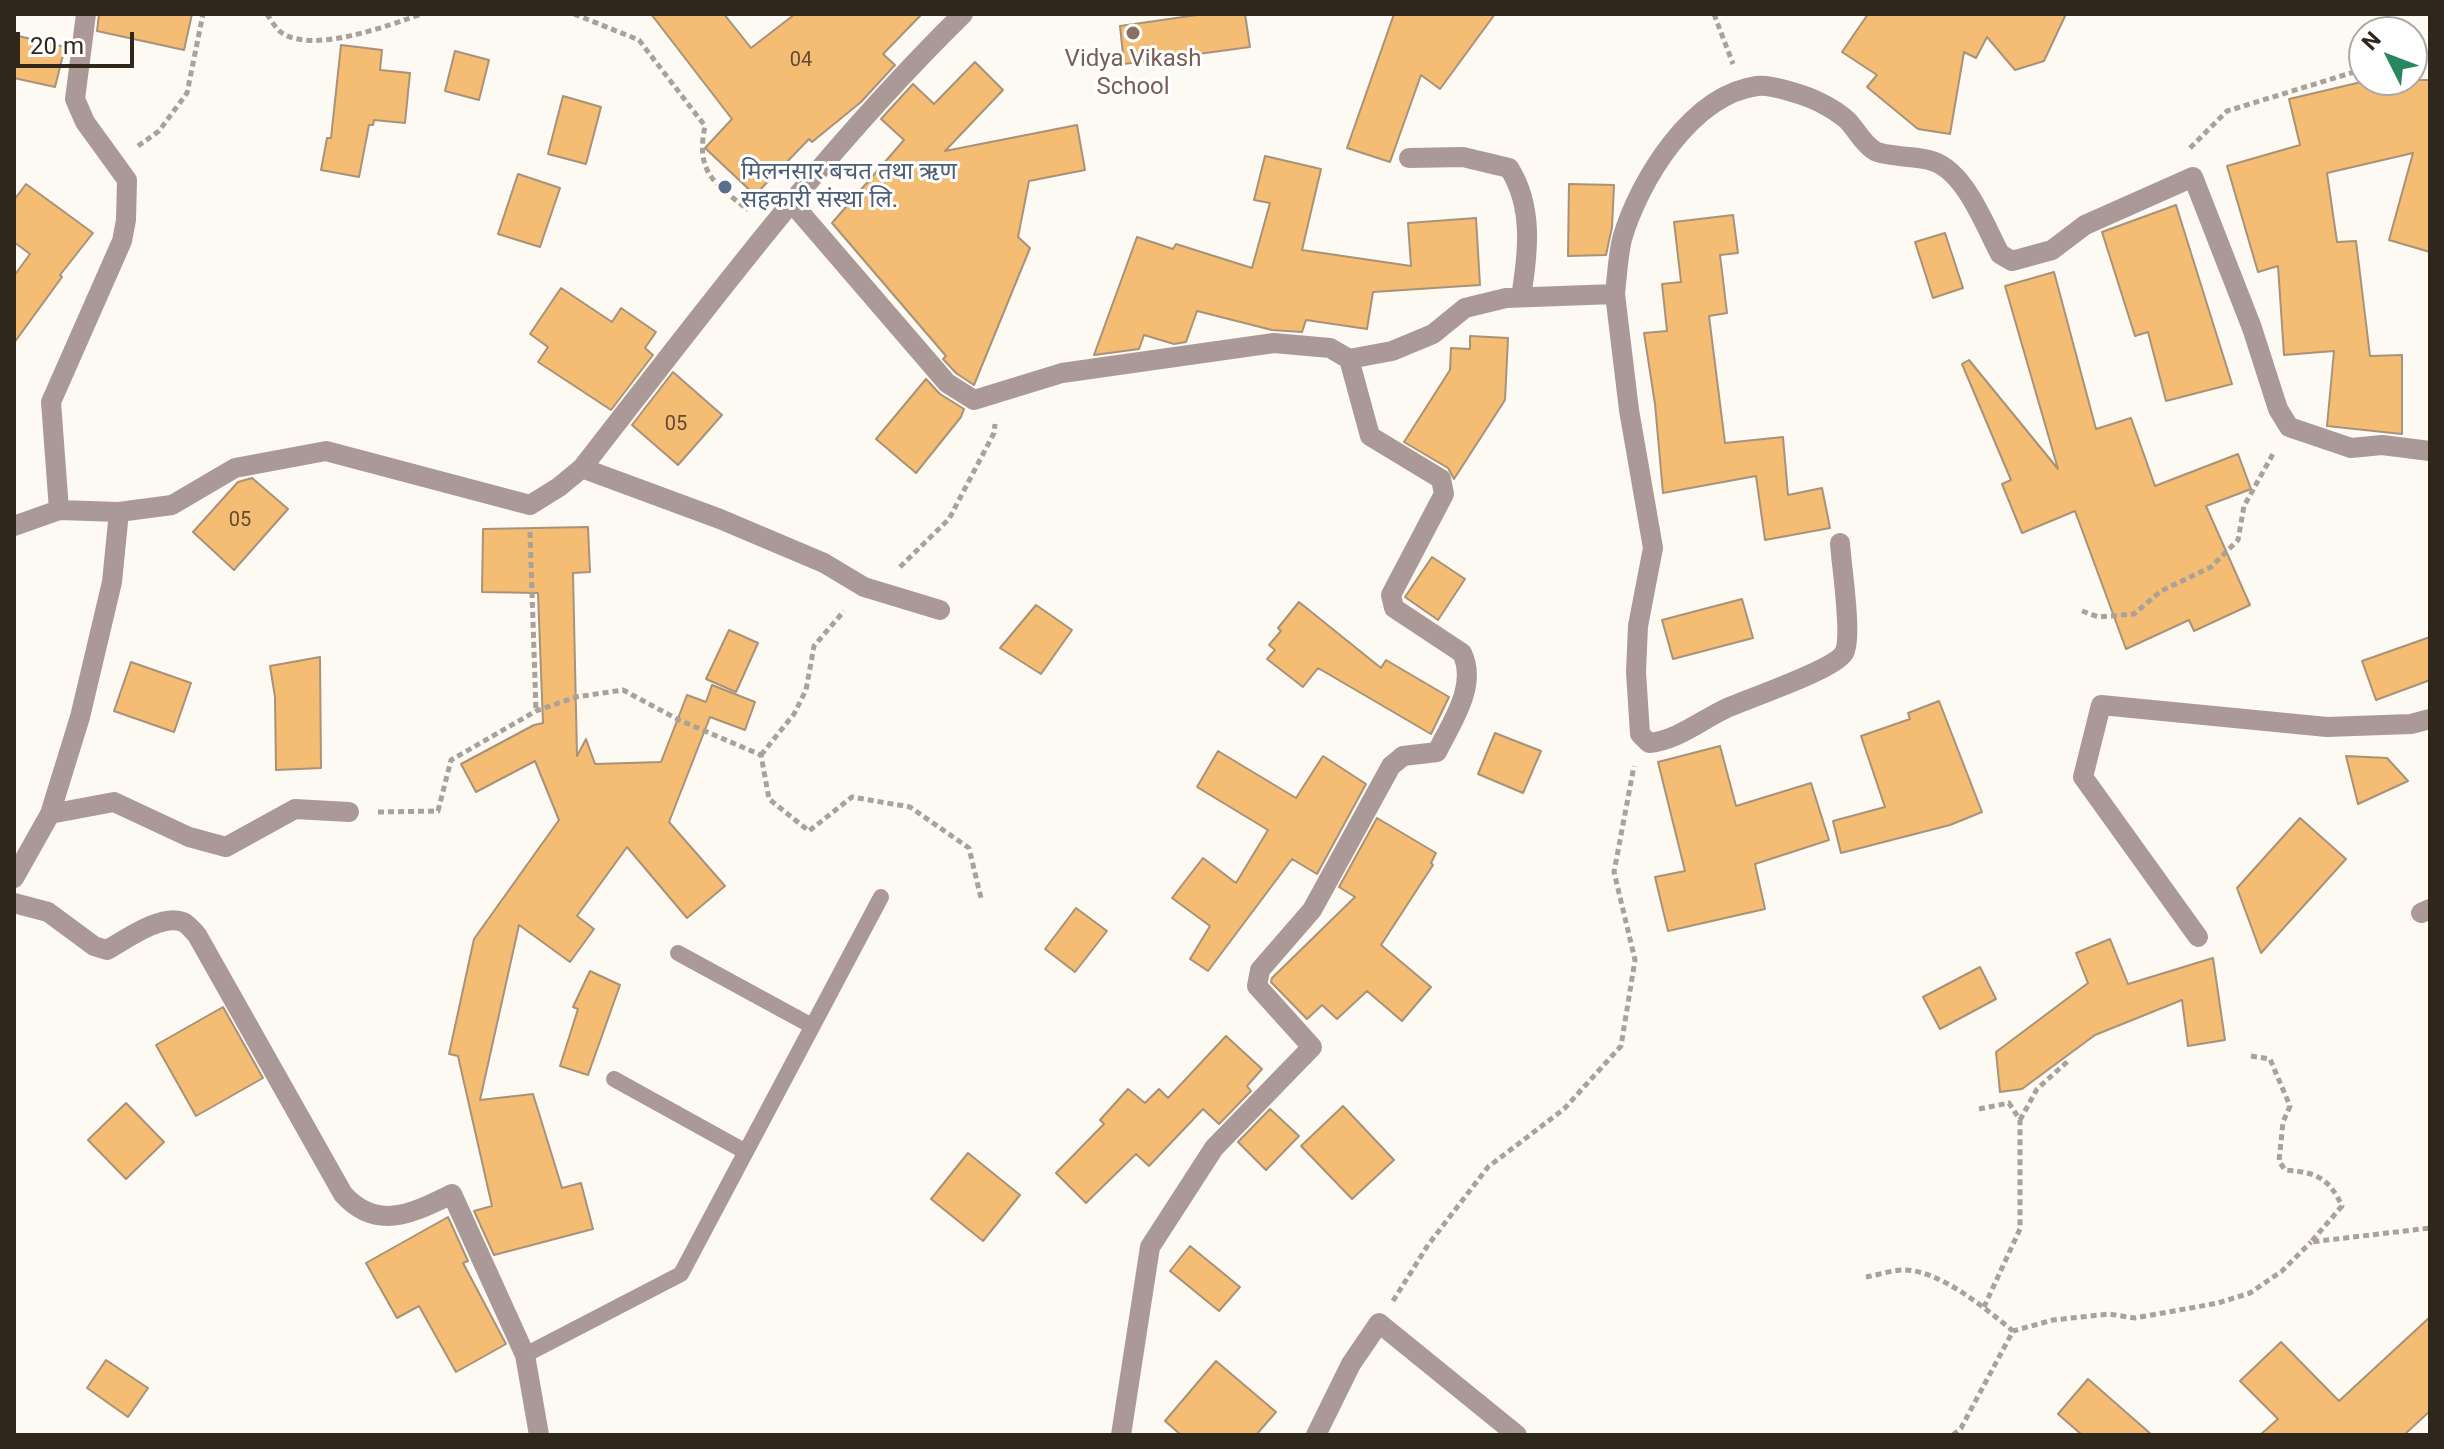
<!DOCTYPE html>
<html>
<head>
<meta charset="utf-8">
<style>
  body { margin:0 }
  #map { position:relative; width:2444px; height:1449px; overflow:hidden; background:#fdf9f3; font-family:Roboto,sans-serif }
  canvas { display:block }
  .frame { position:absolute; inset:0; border:16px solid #30271c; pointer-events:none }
  .north { position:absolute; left:2348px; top:16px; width:80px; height:80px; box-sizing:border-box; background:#fff; border:2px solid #aca9a4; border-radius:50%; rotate:312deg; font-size:22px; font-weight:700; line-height:32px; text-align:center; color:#30271c }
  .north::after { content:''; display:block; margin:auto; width:28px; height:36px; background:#27875f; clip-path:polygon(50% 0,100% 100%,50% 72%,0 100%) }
  .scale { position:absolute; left:16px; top:32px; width:118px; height:36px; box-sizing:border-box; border:4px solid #30271c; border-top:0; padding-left:10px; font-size:24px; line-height:28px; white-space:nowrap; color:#30271c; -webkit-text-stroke:6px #fff; paint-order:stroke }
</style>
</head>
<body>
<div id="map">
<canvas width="2444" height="1449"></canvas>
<div class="frame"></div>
<div class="north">N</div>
<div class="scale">20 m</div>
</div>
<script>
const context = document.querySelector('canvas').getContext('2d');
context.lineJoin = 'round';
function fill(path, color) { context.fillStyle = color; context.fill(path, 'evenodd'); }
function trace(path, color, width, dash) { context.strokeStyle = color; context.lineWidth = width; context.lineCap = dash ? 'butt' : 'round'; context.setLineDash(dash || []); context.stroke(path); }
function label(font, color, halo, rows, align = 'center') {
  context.font = font + ' Roboto,"Noto Sans Devanagari",sans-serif'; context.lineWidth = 6; context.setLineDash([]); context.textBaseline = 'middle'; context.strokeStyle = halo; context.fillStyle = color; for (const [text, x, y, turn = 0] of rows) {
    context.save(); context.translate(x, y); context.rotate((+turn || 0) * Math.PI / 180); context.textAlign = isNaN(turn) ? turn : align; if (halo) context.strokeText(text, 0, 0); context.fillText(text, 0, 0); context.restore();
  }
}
const building = new Path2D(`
  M 99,14 L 192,14 L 184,50 L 97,31 Z
  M 651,14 L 724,14 L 751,48 L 795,14 L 922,14 L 883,54 L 895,65 L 861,102 L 812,142 L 809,139 L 755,195 L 705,148 L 732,119 Z
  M 1204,14 L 1245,14 L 1250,47 L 1124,64 L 1120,26 Z
  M 1394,14 L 1495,14 L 1440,89 L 1421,75 L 1390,162 L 1347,148 Z
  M 1868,14 L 2066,14 L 2044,61 L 2015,70 L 1987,37 L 1976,58 L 1964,52 L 1950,134 L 1918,129 L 1867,87 L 1877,75 L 1842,52 Z
  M 14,35 L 65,47 L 55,87 L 14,78 Z
  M 341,45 L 382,50 L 380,70 L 410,73 L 405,123 L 374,120 L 373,125 L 369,125 L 359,177 L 321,170 L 327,138 L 331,138 Z
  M 455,51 L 489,60 L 479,100 L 445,91 Z
  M 975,62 L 1003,90 L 945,151 L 1077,125 L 1085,170 L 1029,181 L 1018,237 L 1030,248 L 974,385 L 956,373 L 943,359 L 946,356 L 832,223 L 904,140 L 881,119 L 913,84 L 934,104 Z
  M 2370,80 L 2430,80 L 2430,252 L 2389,240 L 2413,153 L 2327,173 L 2337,242 L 2356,241 L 2370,356 L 2402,355 L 2402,434 L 2327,426 L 2334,351 L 2284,355 L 2278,266 L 2258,272 L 2227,166 L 2300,145 L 2289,99 Z
  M 563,96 L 601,107 L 586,164 L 548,154 Z
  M 1265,156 L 1321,169 L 1302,250 L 1411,266 L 1408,223 L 1476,218 L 1480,285 L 1373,292 L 1367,329 L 1306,320 L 1302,332 L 1272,330 L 1197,311 L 1186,342 L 1174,344 L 1144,335 L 1139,349 L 1094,355 L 1137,237 L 1173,249 L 1176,244 L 1252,268 L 1270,203 L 1254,200 Z
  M 518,174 L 560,188 L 540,247 L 498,234 Z
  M 26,184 L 93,233 L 60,275 L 62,277 L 14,343 L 14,276 L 30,254 L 14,242 L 14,200 Z
  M 1569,184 L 1614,185 L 1612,227 L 1606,255 L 1568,256 Z
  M 2176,205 L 2232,384 L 2166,401 L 2148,332 L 2135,336 L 2102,232 Z
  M 1733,215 L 1738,253 L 1720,255 L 1727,313 L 1709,316 L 1725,443 L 1783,437 L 1788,495 L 1822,488 L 1830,528 L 1765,540 L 1756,476 L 1663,493 L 1655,404 L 1644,333 L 1667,331 L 1662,284 L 1681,282 L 1674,222 Z
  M 1945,233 L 1963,288 L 1933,298 L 1915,242 Z
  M 2054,272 L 2096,429 L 2131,418 L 2155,486 L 2238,454 L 2251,489 L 2206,506 L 2250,605 L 2194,631 L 2189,620 L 2126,649 L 2075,511 L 2022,533 L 2002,484 L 2011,480 L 1962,364 L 1969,360 L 2058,469 L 2005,286 Z
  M 561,288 L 612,322 L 621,308 L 656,332 L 645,348 L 653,355 L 611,410 L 538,362 L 548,347 L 530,334 Z
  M 1470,336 L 1508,338 L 1505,400 L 1454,479 L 1448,468 L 1404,442 L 1450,370 L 1451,348 L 1470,349 Z
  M 673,372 L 722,415 L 678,465 L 632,425 Z
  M 926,379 L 940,394 L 964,409 L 961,417 L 916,473 L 876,439 Z
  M 252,478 L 288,509 L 234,570 L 193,532 L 238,482 Z
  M 588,527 L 590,572 L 573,573 L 577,756 L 586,739 L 595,764 L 661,762 L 687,695 L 706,702 L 712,685 L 755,702 L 745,730 L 710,717 L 669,822 L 725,886 L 687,918 L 627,847 L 577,916 L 594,929 L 570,962 L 519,925 L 480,1100 L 533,1094 L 562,1188 L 581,1183 L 593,1229 L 494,1255 L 474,1211 L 492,1206 L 458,1056 L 449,1054 L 474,939 L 559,820 L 535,761 L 476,792 L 461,764 L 534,725 L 543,723 L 538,593 L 482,592 L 483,529 Z
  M 1432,557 L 1465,579 L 1438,620 L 1405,597 Z
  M 1742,599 L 1753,638 L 1673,659 L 1662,620 Z
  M 1299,602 L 1381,668 L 1386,660 L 1449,697 L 1431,734 L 1318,668 L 1303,687 L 1267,659 L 1275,650 L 1269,645 L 1281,631 L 1278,628 Z
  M 1036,605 L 1072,630 L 1041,674 L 1000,648 Z
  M 729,630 L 758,643 L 736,692 L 706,679 Z
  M 2430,637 L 2430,680 L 2376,700 L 2362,661 Z
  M 320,657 L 321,768 L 276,770 L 275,697 L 270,666 Z
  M 131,662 L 191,683 L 174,732 L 114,711 Z
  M 1939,701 L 1982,812 L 1950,825 L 1841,853 L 1833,821 L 1885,807 L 1861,736 L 1910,719 L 1908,713 Z
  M 1495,733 L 1541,751 L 1523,793 L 1478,774 Z
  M 1720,746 L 1736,806 L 1811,783 L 1829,840 L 1755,864 L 1765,909 L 1668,931 L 1655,877 L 1685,871 L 1658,762 Z
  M 1218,751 L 1296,798 L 1323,756 L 1366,784 L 1317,874 L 1292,859 L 1208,971 L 1190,959 L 1210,926 L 1172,898 L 1203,858 L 1236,883 L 1268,830 L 1197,787 Z
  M 2346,756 L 2387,758 L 2408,781 L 2358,804 Z
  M 1377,818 L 1436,853 L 1431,863 L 1433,865 L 1381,945 L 1431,987 L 1402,1021 L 1367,991 L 1337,1019 L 1322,1005 L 1307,1019 L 1271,982 L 1272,978 L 1355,897 L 1339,887 Z
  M 2300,818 L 2346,859 L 2261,953 L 2237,888 Z
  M 1076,908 L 1107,931 L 1075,972 L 1045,949 Z
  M 2110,939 L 2128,984 L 2213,958 L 2225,1040 L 2188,1046 L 2182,1000 L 2095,1035 L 2022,1089 L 2000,1092 L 1996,1052 L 2088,983 L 2076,953 Z
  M 1980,967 L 1996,999 L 1940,1029 L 1923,997 Z
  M 590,971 L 620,985 L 588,1075 L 560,1066 L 578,1009 L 573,1007 Z
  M 223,1007 L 263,1078 L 196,1116 L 156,1045 Z
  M 1226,1036 L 1262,1069 L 1247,1086 L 1251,1091 L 1219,1124 L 1203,1109 L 1149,1166 L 1136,1154 L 1086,1203 L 1056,1173 L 1104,1124 L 1100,1120 L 1128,1089 L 1145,1103 L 1159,1089 L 1168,1098 Z
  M 126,1103 L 164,1142 L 126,1179 L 88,1140 Z
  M 1343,1106 L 1394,1160 L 1352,1199 L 1301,1146 Z
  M 1270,1109 L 1299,1136 L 1266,1170 L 1238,1142 Z
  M 968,1153 L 1020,1195 L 983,1241 L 931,1199 Z
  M 448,1217 L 468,1261 L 463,1263 L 506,1344 L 456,1372 L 419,1306 L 397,1318 L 366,1263 Z
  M 1190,1246 L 1240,1287 L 1219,1311 L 1170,1271 Z
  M 2430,1317 L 2430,1411 L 2404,1435 L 2260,1435 L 2278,1419 L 2240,1381 L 2281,1342 L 2339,1401 Z
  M 106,1360 L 148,1388 L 128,1417 L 87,1388 Z
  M 1216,1361 L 1276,1412 L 1256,1435 L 1181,1435 L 1165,1421 Z
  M 2088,1379 L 2152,1435 L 2082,1435 L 2058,1414 Z`);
fill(building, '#f5bc74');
trace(building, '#a89278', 2);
trace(new Path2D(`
  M 267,14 C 271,20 276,29 282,33 C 314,54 389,25 422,14
  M 574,14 L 639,40 L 705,126 C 695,173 715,183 748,210
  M 1714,14 L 1733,64
  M 2412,55 L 2430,49
  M 138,146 L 159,131 L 187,93 L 203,14
  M 2190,148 L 2227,111 L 2364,69
  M 530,532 L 536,711
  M 900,567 L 949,519 L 994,433 L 995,424
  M 2082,611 L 2099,617 L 2134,614 L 2161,591 L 2211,567 L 2238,540 L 2244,506 L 2274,452
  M 761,755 L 794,714 L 806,690 L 814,646 L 844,611
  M 378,812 L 438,811 L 451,760 L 536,711 L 576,697 L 623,690 L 679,720 L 761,755 L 769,799 L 809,831 L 852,797 L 910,807 L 969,848 L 981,898
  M 2251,1056 L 2270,1059 L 2290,1106 L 2283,1122 L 2279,1161 L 2285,1170 C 2316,1172 2329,1178 2342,1206 L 2311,1242 L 2430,1228
  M 1979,1109 L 2009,1103 L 2020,1120 L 2020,1229 L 1984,1307
  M 2020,1120 L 2037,1089 L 2068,1061
  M 1866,1277 C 1878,1275 1892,1270 1904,1270 C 1940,1270 1986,1309 2013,1331
  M 1393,1301 L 1428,1245 L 1488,1167 L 1564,1109 L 1621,1046 L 1635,960 L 1614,872 L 1634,766
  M 1953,1435 L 1961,1428 L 2013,1331 L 2053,1320 L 2109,1314 L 2135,1318 L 2218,1303 L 2250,1293 L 2282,1271 L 2311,1242`), '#a8a29a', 5, [6, 4]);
trace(new Path2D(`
  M 678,953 L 812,1026
  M 614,1079 L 746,1152
  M 525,1355 L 681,1274 L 881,897`), '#ab9997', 16);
trace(new Path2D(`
  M 86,14 L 75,99 L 85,122 L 127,180 L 126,220 L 122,241 L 51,402 L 59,510 L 119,512
  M 1409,158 L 1463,157 L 1509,168 C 1534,207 1528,254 1521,297
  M 792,203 L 947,383 L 974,400 L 1062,373 L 1274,343 L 1330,348 L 1349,359 L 1370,436 L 1441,479 L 1444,494 L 1391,595 L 1394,608 L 1462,653 C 1478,686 1451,723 1437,752 L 1403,756 L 1391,766 L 1312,910 L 1260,970 L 1257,986 L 1312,1047 L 1214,1148 L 1150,1247 L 1121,1435
  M 1615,294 L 1629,410 L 1653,548 L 1638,626 L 1636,672 L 1640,734 L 1649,743 C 1678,740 1701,720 1727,708 C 1749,698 1834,670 1844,653 C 1853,638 1841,563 1840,543
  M 1349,359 L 1392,351 L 1433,334 L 1465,308 L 1506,298 L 1615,294 C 1617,276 1618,256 1622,239 C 1639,181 1691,95 1757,86 C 1771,84 1808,96 1821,103 C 1829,107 1840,114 1847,120 C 1857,130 1862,143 1875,151 C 1887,157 1915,156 1929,160 C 1964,168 1984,224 2000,254 L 2012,261 L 2052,250 L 2085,225 L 2193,177 L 2252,328 L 2278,409 L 2289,427 L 2351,448 L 2382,445 L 2430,451
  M 582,468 L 720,519 L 824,563 L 864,587 L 940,610
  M 14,526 L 59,510
  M 50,814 L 114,802 L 189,837 L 226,847 L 295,809 L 349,812
  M 14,878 L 50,814 L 80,717 L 112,582 L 119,512 L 172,505 L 235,468 L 326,451 L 530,505 L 559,487 L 582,468 C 703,313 822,152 963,14
  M 14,903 L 48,912 L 94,946 L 107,950 C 125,940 162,913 183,922 C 188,924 193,931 197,935 L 343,1194 C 377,1232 413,1213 452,1194 L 525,1355 L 539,1435
  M 2421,913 L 2430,909
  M 2198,937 L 2083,777 L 2101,705 L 2327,727 L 2411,724 L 2430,719
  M 1316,1435 L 1351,1364 L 1379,1323 L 1517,1435`), '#ab9997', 20);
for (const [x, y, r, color] of [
  [1133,33,8,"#8d6e63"],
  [725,187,8,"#5c6f8a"]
]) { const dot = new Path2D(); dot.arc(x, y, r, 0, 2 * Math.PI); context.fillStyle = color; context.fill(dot); trace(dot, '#fff', 3); }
label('20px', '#614c32', null, [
  ["04",801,61],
  ["05",676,425],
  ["05",240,521]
]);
label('24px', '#785e54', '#fff', [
  ["Vidya Vikash",1133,60],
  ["School",1133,88]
]);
label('24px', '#4e5e75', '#fff', [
  ["मिलनसार बचत तथा ऋण",741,173],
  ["सहकारी संस्था लि.",741,201]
], 'left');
</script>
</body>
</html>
